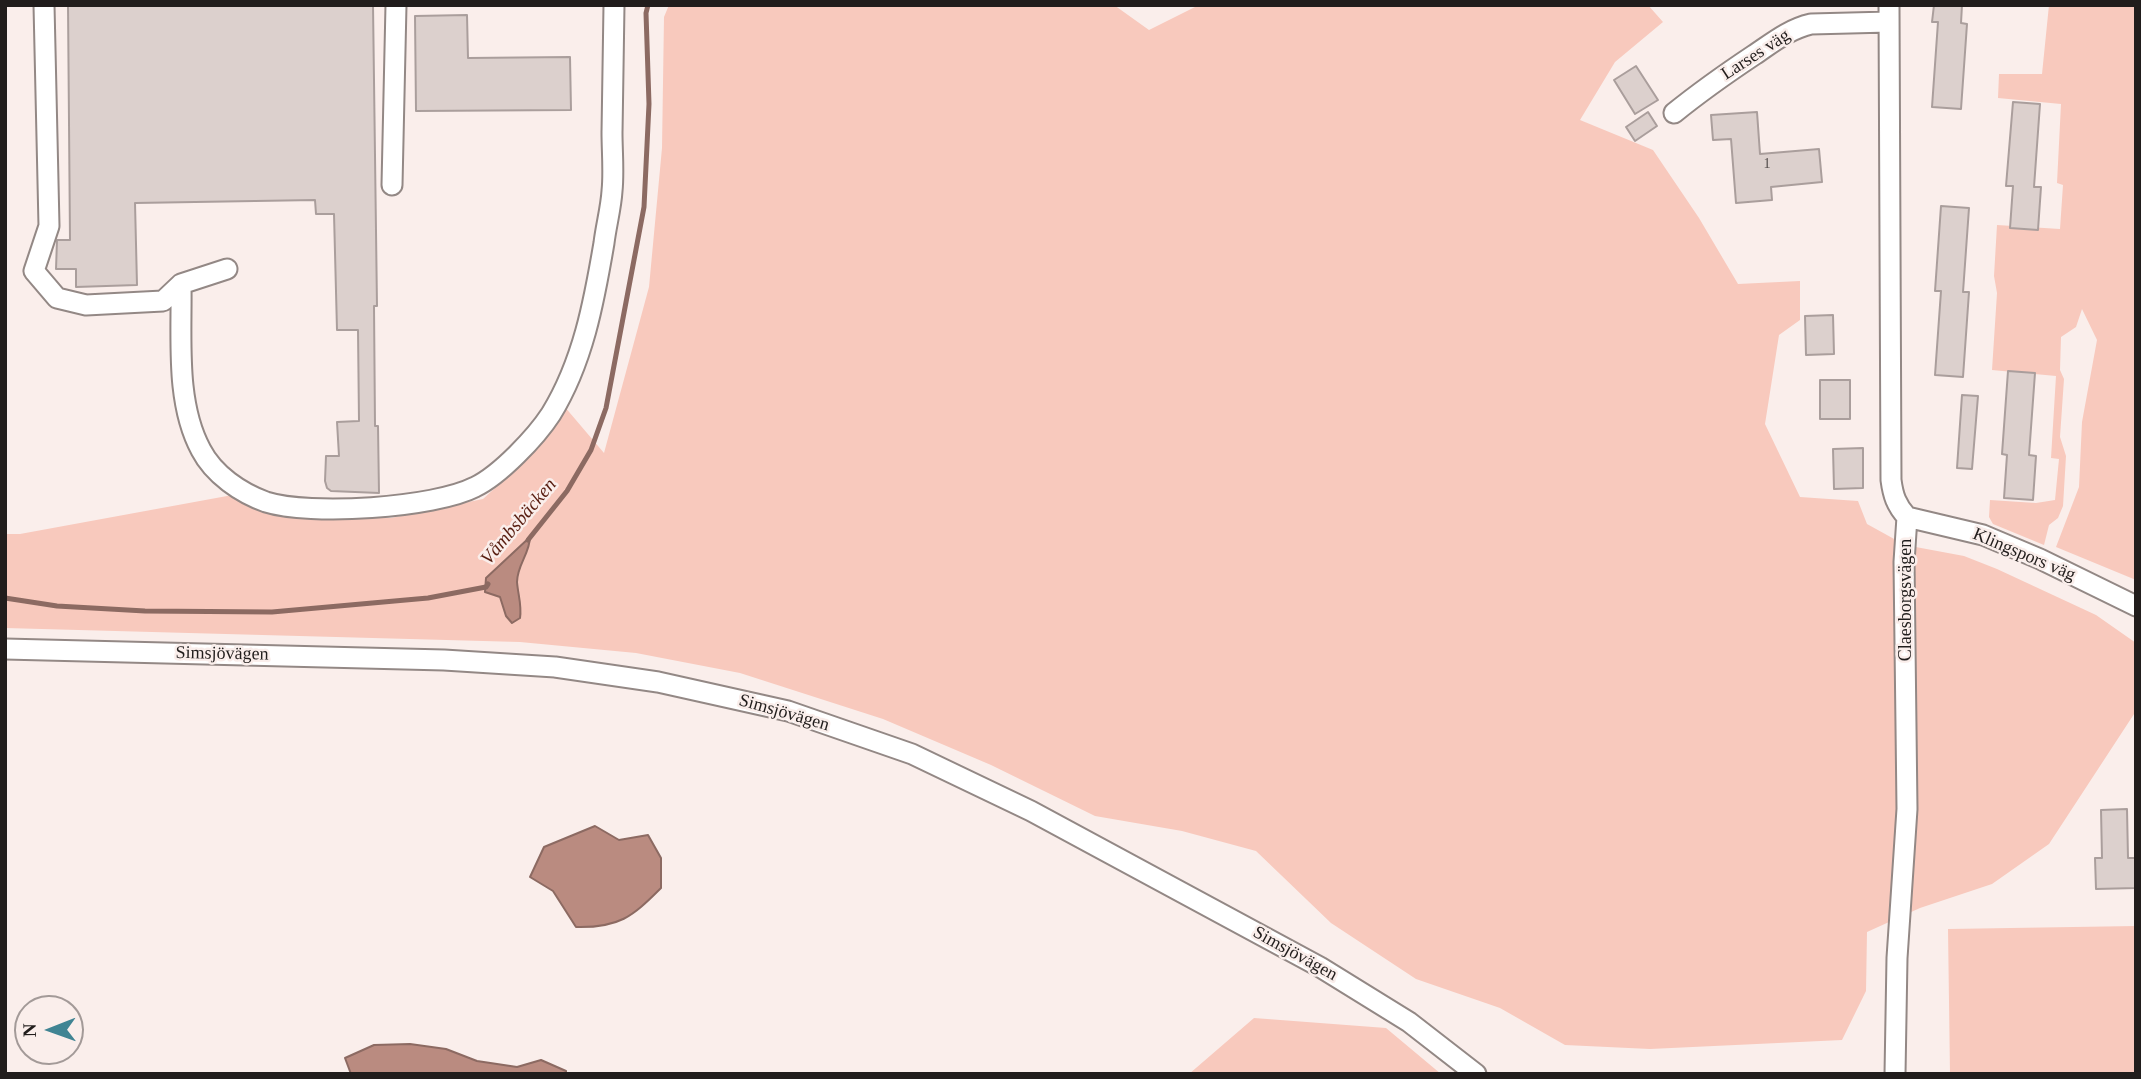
<!DOCTYPE html>
<html>
<head>
<meta charset="utf-8">
<style>
  body { margin:0 }
  #map { position:relative; width:2141px; height:1079px; overflow:hidden; background:#faeeeb; font-family:"Times New Roman",serif }
  canvas { display:block }
  .frame { position:absolute; inset:0; border:7px solid #211d1c; pointer-events:none }
  .north { position:absolute; left:14px; top:995px; width:70px; height:70px; box-sizing:border-box; background:#faeeeb; border:2px solid #a39a98; border-radius:50%; rotate:269deg; font-size:19px; font-weight:700; line-height:28px; text-align:center; color:#211d1c }
  .north::after { content:''; display:block; margin:auto; width:24px; height:32px; background:#408493; clip-path:polygon(50% 0,100% 100%,50% 72%,0 100%) }
</style>
</head>
<body>
<div id="map">
<canvas width="2141" height="1079"></canvas>
<div class="frame"></div>
<div class="north">N</div>
</div>
<script>
const context = document.querySelector('canvas').getContext('2d');
context.lineJoin = 'round';
function fill(path, color) { context.fillStyle = color; context.fill(path, 'evenodd'); }
function trace(path, color, width, dash) { context.strokeStyle = color; context.lineWidth = width; context.lineCap = dash ? 'butt' : 'round'; context.setLineDash(dash || []); context.stroke(path); }
function label(font, color, halo, rows, align = 'center') {
  context.font = font + ' "Times New Roman",serif'; context.lineWidth = 5; context.setLineDash([]); context.textBaseline = 'middle'; context.strokeStyle = halo; context.fillStyle = color; for (const [text, x, y, turn = 0] of rows) {
    context.save(); context.translate(x, y); context.rotate((+turn || 0) * Math.PI / 180); context.textAlign = isNaN(turn) ? turn : align; if (halo) context.strokeText(text, 0, 0); context.fillText(text, 0, 0); context.restore();
  }
}
fill(new Path2D(`
  M 669,5 L 1114,5 L 1149,30 L 1199,5 L 1648,5 L 1663,22 L 1615,62 L 1580,120 L 1653,150 L 1699,218 L 1738,284 L 1800,281 L 1800,320 L 1779,335 L 1765,424 L 1800,497 L 1858,501 L 1867,524 L 1905,545 L 1964,556 L 1997,569 L 2096,615 L 2136,643 L 2136,711 L 2049,844 L 1992,884 L 1920,908 L 1867,932 L 1866,991 L 1842,1040 L 1650,1049 L 1565,1045 L 1500,1008 L 1416,979 L 1331,923 L 1256,851 L 1182,831 L 1095,816 L 991,765 L 883,719 L 740,673 L 636,653 L 520,642 L 5,628 L 5,534 L 20,534 L 238,494 L 288,517 L 391,518 L 483,499 L 528,458 L 564,406 L 604,453 L 649,287 L 662,148 L 664,17 Z
  M 2049,5 L 2136,5 L 2136,580 L 2056,547 L 2079,487 L 2082,422 L 2097,340 L 2082,309 L 2076,327 L 2061,337 L 2060,370 L 2064,379 L 2060,437 L 2066,456 L 2063,506 L 2058,518 L 2049,525 L 2044,545 L 1993,524 L 1989,517 L 1990,500 L 2036,503 L 2055,500 L 2059,459 L 2051,458 L 2056,376 L 1992,370 L 1997,293 L 1994,276 L 1997,225 L 2060,229 L 2063,185 L 2057,183 L 2061,104 L 1998,98 L 1999,74 L 2042,74 Z
  M 2136,926 L 2136,1074 L 1950,1074 L 1948,929 Z
  M 1254,1018 L 1386,1028 L 1441,1074 L 1189,1074 Z`), '#f8c9bd');
const water = new Path2D(`
  M 530,537 C 530,553 517,565 517,582 C 518,595 522,605 520,618 L 512,623 L 506,616 L 500,597 L 485,592 L 486,578 Z
  M 595,826 L 619,840 L 648,835 L 661,858 L 661,888 C 632,917 619,928 576,927 L 553,891 L 530,877 L 544,847 Z
  M 410,1044 L 446,1049 L 477,1061 L 517,1067 L 541,1060 L 566,1071 L 566,1074 L 351,1074 L 345,1058 L 374,1045 Z`);
fill(water, '#ba8b80');
trace(water, '#8c6a62', 2);
trace(new Path2D(`
  M 528,540 L 567,491 L 591,450 L 606,408 L 644,207 L 649,104 L 646,13 L 648,5
  M 5,598 L 57,606 L 145,611 L 272,612 L 428,598 L 486,587 L 488,584`), '#8c6a62', 5);
const building = new Path2D(`
  M 68,5 L 373,5 L 377,306 L 374,306 L 375,426 L 378,426 L 379,493 L 331,491 L 327,488 L 325,481 L 326,456 L 339,456 L 337,422 L 359,421 L 358,330 L 337,330 L 334,214 L 316,214 L 315,200 L 135,203 L 137,285 L 76,287 L 76,269 L 56,269 L 57,240 L 70,240 Z
  M 1934,5 L 1962,5 L 1961,23 L 1967,24 L 1961,109 L 1932,107 L 1938,22 L 1932,22 Z
  M 467,15 L 468,58 L 570,57 L 571,110 L 416,111 L 415,16 Z
  M 1636,66 L 1658,100 L 1635,114 L 1614,80 Z
  M 2013,102 L 2040,104 L 2034,187 L 2041,187 L 2038,230 L 2010,228 L 2013,186 L 2006,186 Z
  M 1648,112 L 1657,126 L 1635,141 L 1626,127 Z
  M 1757,112 L 1760,154 L 1819,149 L 1822,182 L 1771,187 L 1772,200 L 1736,203 L 1731,139 L 1713,140 L 1711,115 Z
  M 1941,206 L 1969,208 L 1963,292 L 1969,292 L 1963,377 L 1935,375 L 1941,291 L 1935,291 Z
  M 1833,315 L 1834,354 L 1806,355 L 1805,316 Z
  M 2008,371 L 2035,373 L 2029,455 L 2036,456 L 2033,500 L 2004,498 L 2007,455 L 2002,454 Z
  M 1820,380 L 1850,380 L 1850,419 L 1820,419 Z
  M 1962,395 L 1978,396 L 1972,469 L 1957,468 Z
  M 1863,448 L 1863,488 L 1834,489 L 1833,449 Z
  M 2127,809 L 2128,858 L 2136,858 L 2136,888 L 2096,889 L 2095,858 L 2102,858 L 2101,810 Z`);
fill(building, '#dcd0cd');
trace(building, '#aa9e9c', 2);
const minor = new Path2D(`
  M 44,5 L 49,226 L 34,271 L 57,298 L 86,305 L 163,301 L 181,284
  M 1889,5 L 1891,480 C 1893,495 1896,505 1907,517 L 1904,562 L 1907,809 L 1897,958 L 1895,1074
  M 1674,113 C 1700,92 1727,73 1754,55 C 1772,43 1789,29 1811,24 L 1889,22
  M 392,185 L 396,5
  M 227,269 L 181,284 C 182,337 175,402 201,450 C 214,475 241,493 266,502 C 310,516 434,508 475,487 C 500,475 536,437 551,414 C 583,362 594,302 604,243 C 606,226 611,208 612,191 C 614,172 612,152 612,132 C 613,90 613,48 614,5
  M 1907,517 L 1983,535 L 2040,559 L 2136,606
  M 5,649 L 444,660 L 555,667 L 658,682 L 788,711 L 912,754 L 1031,811 L 1320,967 L 1409,1022 L 1476,1074`);
trace(minor, '#938885', 23);
trace(minor, '#fff', 19);
label('14px', '#504a48', null, [
  ["1",1767,164]
]);
label('18px', '#211d1c', '#faeeeb', [
  ["Larses väg",1756,55,-33],
  ["Klingspors väg",2024,555,23],
  ["Claesborgsvägen",1906,600,-90],
  ["Simsjövägen",222,654,1],
  ["Simsjövägen",784,713,16],
  ["Simsjövägen",1295,954,29]
]);
label('italic 19px', '#581d10', '#faeeeb', [
  ["Våmbsbäcken",519,522,-50]
]);
</script>
</body>
</html>
